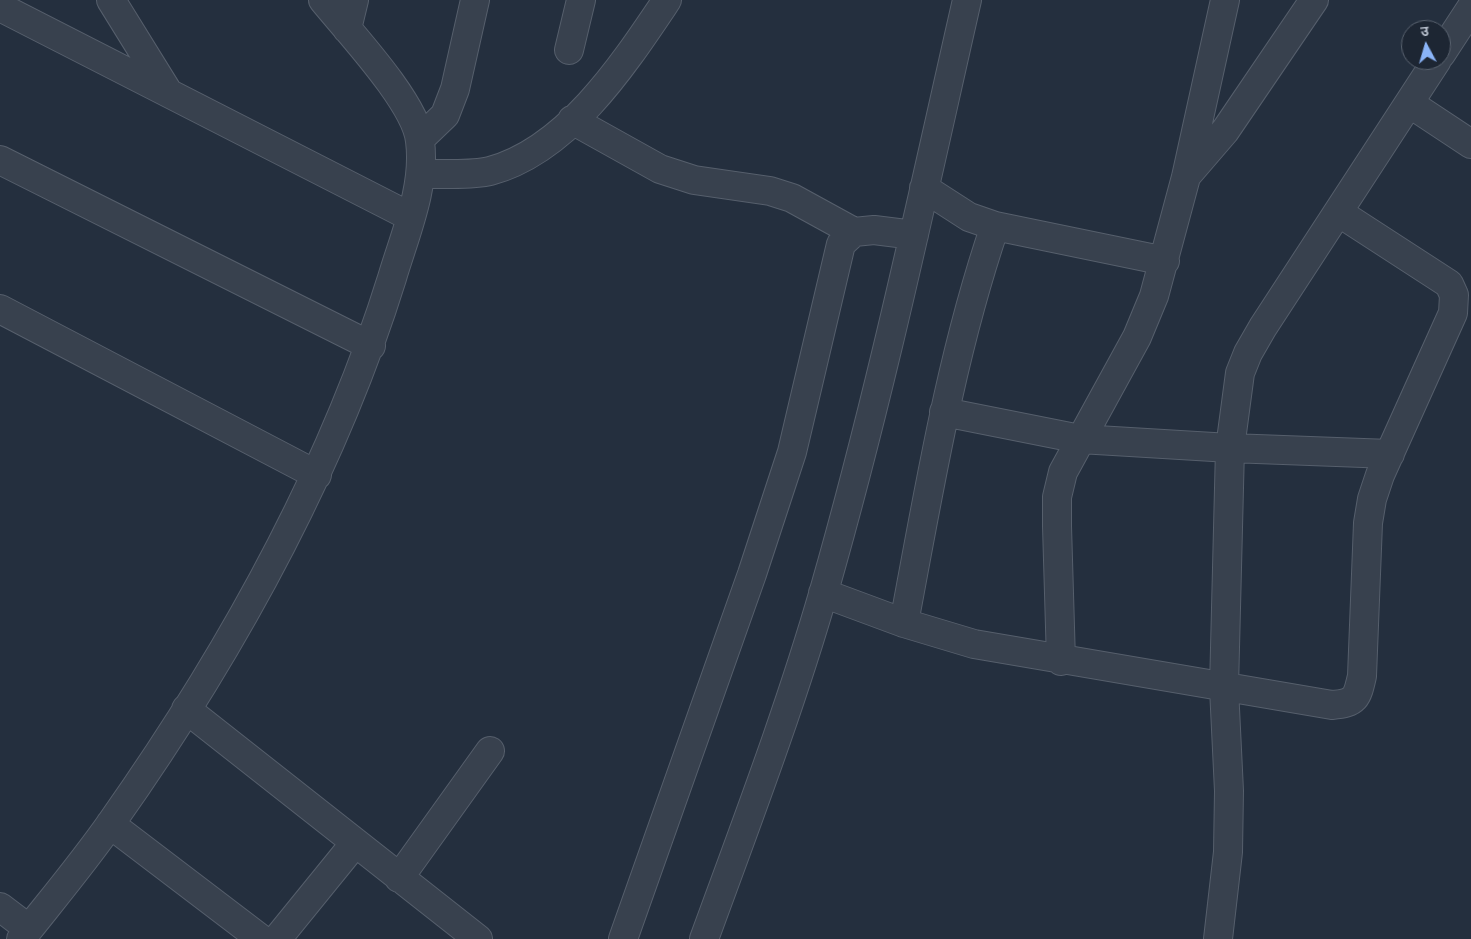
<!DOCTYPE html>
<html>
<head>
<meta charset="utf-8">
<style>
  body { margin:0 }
  #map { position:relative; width:1471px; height:939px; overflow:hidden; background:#242f3e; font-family:Quicksand,"Noto Sans Devanagari",sans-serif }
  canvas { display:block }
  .north { position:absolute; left:1401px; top:20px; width:50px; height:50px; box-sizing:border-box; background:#1d2633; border:1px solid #59626f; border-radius:50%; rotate:354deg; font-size:14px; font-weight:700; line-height:20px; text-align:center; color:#b4bcc9 }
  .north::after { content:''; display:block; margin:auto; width:18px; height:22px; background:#8ab4f8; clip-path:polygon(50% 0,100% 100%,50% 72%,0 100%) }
</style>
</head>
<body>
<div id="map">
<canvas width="1471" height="939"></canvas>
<div class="north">उ</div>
</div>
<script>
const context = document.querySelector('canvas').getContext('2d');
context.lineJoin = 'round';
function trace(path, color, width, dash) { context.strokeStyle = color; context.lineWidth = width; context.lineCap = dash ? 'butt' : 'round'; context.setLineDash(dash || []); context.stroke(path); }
const minor = new Path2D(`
  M 111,0 L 168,92
  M 0,7 L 411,217
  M 347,29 L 354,0
  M 569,50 L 581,0
  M 1441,54 L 1471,8
  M 1409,103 L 1471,144
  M 572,120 L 660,169 L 694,180 L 770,191 L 792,198 L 854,232
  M 420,139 L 445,115 L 455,89 L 475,0
  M 0,160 L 371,346
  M 421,174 C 441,173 471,176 490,171 C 568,150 624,64 667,0
  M 1188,174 L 1225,131 L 1314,0
  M 924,188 L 969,217 L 995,226 L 1165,261
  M 0,309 L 317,475
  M 944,412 L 1080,439 L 1230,448 L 1390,454
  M 823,593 L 904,623 L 974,644 L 1332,705 C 1356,703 1357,698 1362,676 L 1368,523 L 1372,499 L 1380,475 L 1453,313 L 1454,295 L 1449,284 L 1338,212
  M 904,623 C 929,490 951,355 995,226
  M 1061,661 L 1057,526 L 1057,497 L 1063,472 L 1137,337 L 1154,296 L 1186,177 L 1225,0
  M 186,709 L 478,939
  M 110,824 L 261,939
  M 399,878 L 490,751
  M 0,907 L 29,929
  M 21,939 C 51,901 83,863 111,823 C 229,656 331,474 392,278 C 405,234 426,187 420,141 C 416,103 349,32 323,0
  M 277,939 L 355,843
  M 623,939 L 752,574 L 792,452 L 841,244 L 854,232 L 874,230 L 914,235
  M 704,939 C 746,824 790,709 824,591 C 880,396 922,198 967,0
  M 1218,939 L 1228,852 L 1229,791 L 1224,688 L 1230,448 L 1240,373 L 1248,353 L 1263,327 L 1437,60`);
trace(minor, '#565f6c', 30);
trace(minor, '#38414e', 28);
</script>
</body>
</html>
